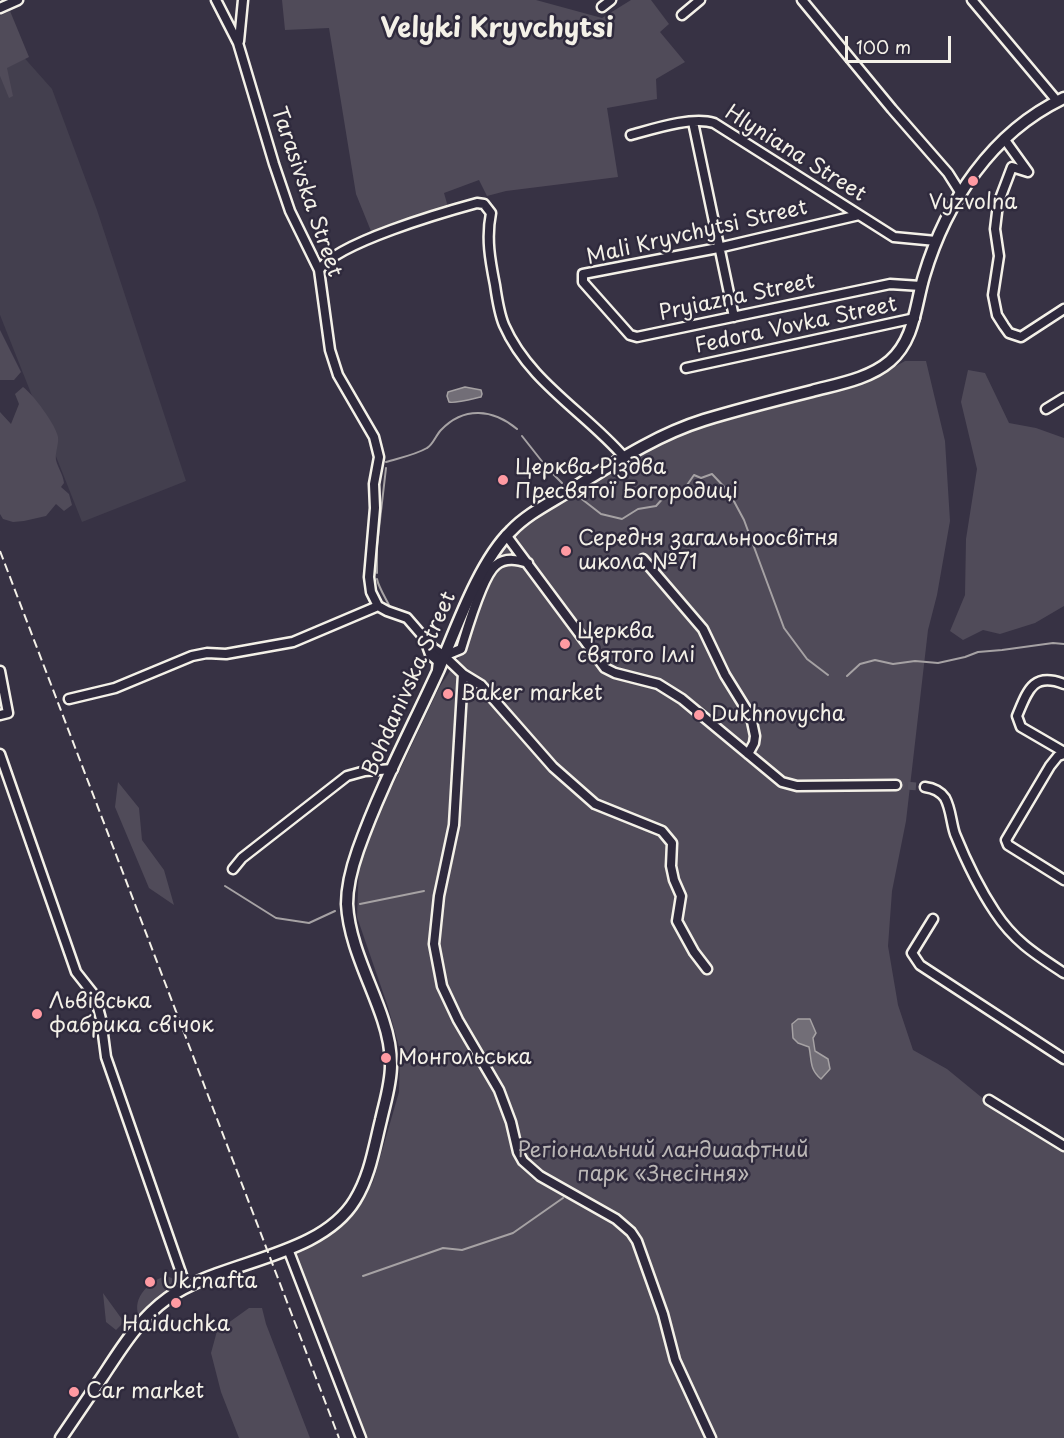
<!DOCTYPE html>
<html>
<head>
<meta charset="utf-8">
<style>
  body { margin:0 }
  #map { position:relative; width:1064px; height:1438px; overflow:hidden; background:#373244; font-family:"Playpen Sans",sans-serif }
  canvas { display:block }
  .scale { position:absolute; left:845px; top:36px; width:106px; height:27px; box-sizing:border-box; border:3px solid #f4f1e8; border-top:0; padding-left:8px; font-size:18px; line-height:21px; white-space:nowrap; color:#f4f1e8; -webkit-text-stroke:4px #2f2a3d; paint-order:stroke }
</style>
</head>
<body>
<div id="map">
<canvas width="1064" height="1438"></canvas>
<div class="scale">100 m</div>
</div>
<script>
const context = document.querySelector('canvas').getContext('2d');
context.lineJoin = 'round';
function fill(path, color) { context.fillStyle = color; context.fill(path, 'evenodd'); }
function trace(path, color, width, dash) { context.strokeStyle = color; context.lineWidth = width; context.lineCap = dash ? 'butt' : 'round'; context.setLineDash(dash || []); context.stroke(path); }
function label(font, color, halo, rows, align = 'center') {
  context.font = font + ' "Playpen Sans",sans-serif'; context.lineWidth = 5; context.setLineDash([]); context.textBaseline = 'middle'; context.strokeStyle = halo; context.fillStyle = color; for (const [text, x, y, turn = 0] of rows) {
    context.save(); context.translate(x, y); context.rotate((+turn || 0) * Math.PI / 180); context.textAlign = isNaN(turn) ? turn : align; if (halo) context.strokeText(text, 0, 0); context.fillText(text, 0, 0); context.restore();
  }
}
fill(new Path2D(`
  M 0,0 L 3,0 L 12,44 L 52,89 L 97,210 L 186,481 L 82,522 L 0,315 Z`), '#433f4e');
fill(new Path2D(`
  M 282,0 L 536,0 L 602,18 L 631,0 L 651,0 L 669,24 L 660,32 L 685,62 L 656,79 L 657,99 L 607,108 L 618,177 L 506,191 L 487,196 L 479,180 L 444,193 L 448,207 L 373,236 L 356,194 L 329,28 L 285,30 Z
  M 10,11 L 29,57 L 7,68 L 13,96 L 9,98 L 0,76 L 0,16 Z
  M 0,330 L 21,372 L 14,380 L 0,380 Z
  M 905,361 L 926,361 L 945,441 L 950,521 L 937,595 L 928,630 L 906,821 L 892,891 L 888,946 L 898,1005 L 913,1050 L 947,1069 L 986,1101 L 1064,1150 L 1064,1438 L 364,1438 L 293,1258 L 295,1251 L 331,1231 L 352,1212 L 373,1182 L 399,1092 L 400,1050 L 388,1007 L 357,917 L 359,865 L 388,795 L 439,688 L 465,648 L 501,553 L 525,527 L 636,455 L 699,428 L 864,384 Z
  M 968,370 L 985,373 L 1009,423 L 1036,428 L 1064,438 L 1064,606 L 1035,623 L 1000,634 L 983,630 L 963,640 L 950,631 L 965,595 L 966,539 L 977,469 L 961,402 Z
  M 23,387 C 33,394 56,425 58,437 C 59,444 55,452 56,460 C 58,468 63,474 64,483 L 61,487 L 69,494 L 72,505 L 64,511 L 56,504 L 46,516 L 24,521 L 13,522 L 3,519 L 0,514 L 0,412 L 11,424 L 19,404 L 15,394 Z
  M 118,782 L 139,808 L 142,840 L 164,870 L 174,905 L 149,888 L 115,807 Z
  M 167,1276 L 176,1280 L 174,1288 L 142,1316 L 139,1316 C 131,1298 151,1279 167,1276 Z
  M 103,1293 L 124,1322 L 116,1330 L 106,1322 Z
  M 249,1308 L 262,1308 L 266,1324 L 310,1438 L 239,1438 L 221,1392 L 211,1353 L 217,1331 Z`), '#504b59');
const water = new Path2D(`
  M 465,387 L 481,390 L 482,394 L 481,397 C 476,398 454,404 449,402 L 447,396 L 448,392 Z
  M 798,1019 L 810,1019 L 816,1033 L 813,1038 L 815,1051 L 828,1059 L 830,1069 L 821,1079 C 809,1069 812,1060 809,1047 L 798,1043 L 793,1038 L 792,1024 Z`);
fill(water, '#726e77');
trace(water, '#a6a2a4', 1.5);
trace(new Path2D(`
  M 522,436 L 548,469 L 562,483
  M 386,462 C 399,458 415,455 427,448 C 433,445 436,435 441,430 C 464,406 493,409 517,429
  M 574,493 L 601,514 L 622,519 L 638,509 L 656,506 L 665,496 L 673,497 L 685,488 L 694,475 L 701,478 L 712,474 L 729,492 L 744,520 L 784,628 L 807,659 L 828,675
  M 377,573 L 377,546 L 386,468
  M 377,579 C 378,586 386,599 390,607
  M 847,676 L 860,664 L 875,660 L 893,664 L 915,661 L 938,663 L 965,657 L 978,652 L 1002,650 L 1053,643 L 1064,644
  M 225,886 L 276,918 L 309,923 L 335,911
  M 360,904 L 424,891
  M 363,1276 L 443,1248 L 462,1250 L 513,1233 L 563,1198`), '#a6a2a4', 2);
trace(new Path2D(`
  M 896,785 L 925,787`), '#534f5d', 8, [8, 4]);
const minor = new Path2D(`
  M 216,0 L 238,43 L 274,164 L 290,211 L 319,270 L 330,350 L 338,375 L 374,437 L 379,457 L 374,484 L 375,508 L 369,577 L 371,592 L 378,606 L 387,611 L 407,618 L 433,648 L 442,654 L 463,674 L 454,825 L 439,896 L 434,944 L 442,986 L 458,1020 L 499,1090 L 511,1122 L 518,1152 L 523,1161 L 540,1176 L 616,1219 L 631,1232 L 637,1241 L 663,1314 L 675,1360 L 711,1438
  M 802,0 L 892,109 L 948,173 L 960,192
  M 972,0 L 1057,101
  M 602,7 L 611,0
  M 0,8 L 18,0
  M 682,15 L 700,0
  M 239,41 L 243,0
  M 693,122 L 734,317
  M 631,135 C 653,129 692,116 714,123 L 894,237 L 936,241
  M 1005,140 L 1028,172 L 1012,167 L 998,204 L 995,229 L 999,256 L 993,295 L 997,315 L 1004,326 L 1009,333 L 1021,337 L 1064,309
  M 859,215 L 718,248 L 583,274 L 583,282 L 630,335 L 637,337 L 890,284 L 921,286
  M 319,270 C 336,243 444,212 477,203 L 484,204 L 491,213 C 486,238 490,260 495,285 C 497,299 499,313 504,325 C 529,382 585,412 624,457
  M 686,368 L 915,318
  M 1046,409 L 1064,398
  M 506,535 L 605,668 L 615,673 L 658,684 L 682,699 L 782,782 L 797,786 L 896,785
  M 643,559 L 703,629 L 725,675 L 751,717 L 755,736 L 754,743 L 748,754
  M 444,656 L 461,649 C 467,630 482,576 496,565 C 506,557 518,560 528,563
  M 0,671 L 8,713 L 0,715
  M 463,674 L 481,685 L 553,767 L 595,804 L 662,831 L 672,843 L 671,866 L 674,880 L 681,896 L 677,921 L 694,952 L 707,969
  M 1064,684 C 1033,672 1028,690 1017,716 L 1021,727 L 1064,752
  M 69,699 L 115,688 L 192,656 L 207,653 L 226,654 L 293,642 L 378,606
  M 0,754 L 76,972 L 95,996 L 101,1019 L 106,1057 L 186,1287
  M 1064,754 L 1058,756 L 1050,766 L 1006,840 L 1008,845 L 1064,880
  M 925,787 C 933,788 940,791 945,798 C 951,809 951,822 955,834 C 966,861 979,888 995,912 C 1014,941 1035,954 1064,973
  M 233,869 L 242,858 L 347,776 L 365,771 L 393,769
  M 933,919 L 912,953 L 920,965 L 1064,1059
  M 989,1100 L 1064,1146
  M 288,1249 L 361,1438`);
const major = new Path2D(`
  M 426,640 L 431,654 L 439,661 L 438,670
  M 61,1438 C 75,1417 89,1397 103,1376 C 122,1347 139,1319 168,1298 C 222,1260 320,1258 355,1200 C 370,1176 374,1148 381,1120 C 385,1102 391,1084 391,1065 C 391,1050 388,1035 383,1020 C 371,983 349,944 347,904 C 347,886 352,867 358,850 C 380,788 411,730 438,671 C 456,629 479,562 511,531 C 528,513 552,502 572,489 C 614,463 656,435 704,420 C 740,409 776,400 812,391 C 838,384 869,379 890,361 C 915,339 915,306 924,276 C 946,202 992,132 1064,98`);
trace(minor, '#f4f1e8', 13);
trace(major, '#f4f1e8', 15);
trace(minor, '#2f2a3d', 8);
trace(major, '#2f2a3d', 10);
trace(new Path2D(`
  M 0,551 L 339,1438`), '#f4f1e8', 2, [9, 4.5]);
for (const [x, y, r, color] of [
  [973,181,6,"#ff9aa2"],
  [503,480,6,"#ff9aa2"],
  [566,551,6,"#ff9aa2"],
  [565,644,6,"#ff9aa2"],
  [448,694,6,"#ff9aa2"],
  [699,715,6,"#ff9aa2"],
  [37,1014,6,"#ff9aa2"],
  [386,1058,6,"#ff9aa2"],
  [150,1282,6,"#ff9aa2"],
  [176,1303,6,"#ff9aa2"],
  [74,1392,6,"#ff9aa2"]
]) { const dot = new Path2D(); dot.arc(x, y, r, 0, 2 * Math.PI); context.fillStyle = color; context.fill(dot); trace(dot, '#2f2a3d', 2); }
label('21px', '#f4f1e8', '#2f2a3d', [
  ["Hlyniana Street",795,154,32],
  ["Tarasivska Street",306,192,71],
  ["Mali Kryvchytsi Street",697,233,-13],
  ["Pryiazna Street",737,298,-12],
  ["Fedora Vovka Street",796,326,-12],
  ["Bohdanivska Street",410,684,-66]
]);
label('21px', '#f4f1e8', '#2f2a3d', [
  ["Vyzvolna",973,203,"center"],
  ["Церква Різдва",515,468],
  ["Пресвятої Богородиці",515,492],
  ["Середня загальноосвітня",578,539],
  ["школа №71",578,563],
  ["Церква",577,632],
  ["святого Іллі",577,656],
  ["Baker market",460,694],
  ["Dukhnovycha",711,715],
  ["Львівська",49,1002],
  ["фабрика свічок",49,1026],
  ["Монгольська",398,1058],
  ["Ukrnafta",162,1282],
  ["Haiduchka",176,1325,"center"],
  ["Car market",86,1392]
], 'left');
label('21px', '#bbb7b6', '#2f2a3d', [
  ["Регіональний ландшафтний",663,1151],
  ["парк «Знесіння»",663,1175]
]);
label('bold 27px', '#f4f1e8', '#2f2a3d', [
  ["Velyki Kryvchytsi",497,30]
]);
</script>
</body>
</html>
